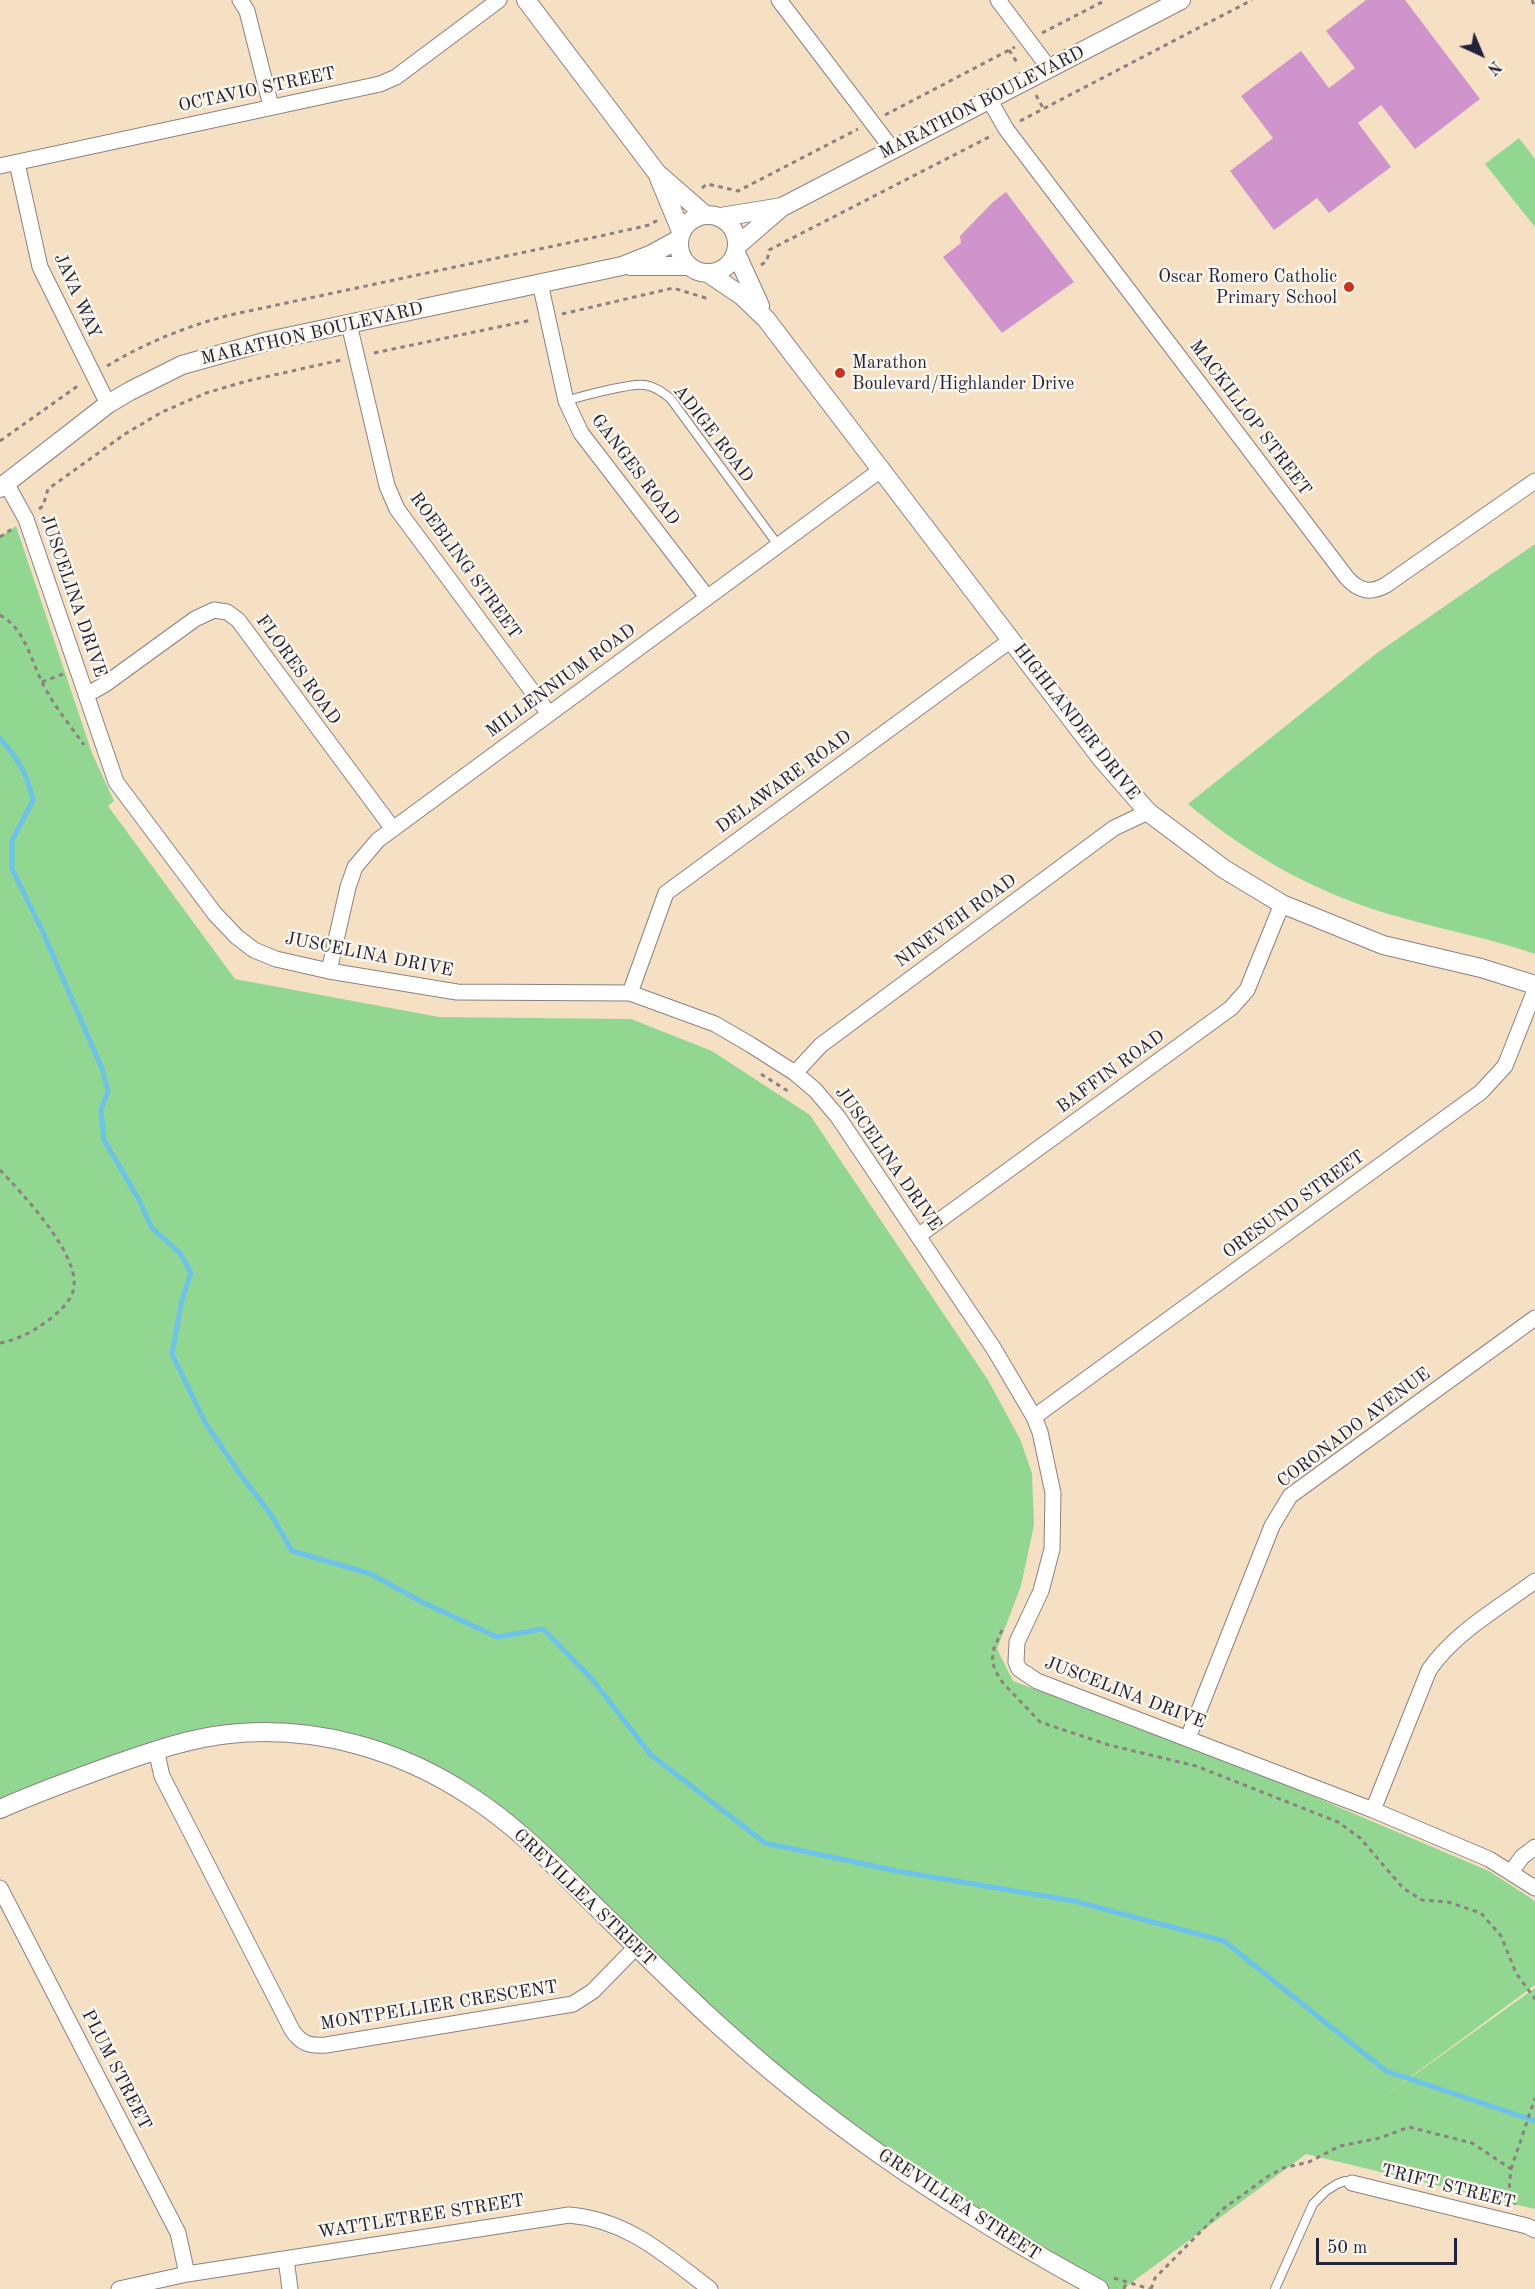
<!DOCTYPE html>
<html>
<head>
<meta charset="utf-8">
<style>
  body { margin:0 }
  #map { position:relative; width:1535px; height:2289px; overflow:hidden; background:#f5e0c4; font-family:"Old Standard TT",serif }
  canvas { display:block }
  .north { position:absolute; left:1451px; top:24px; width:60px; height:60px; -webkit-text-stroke:4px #fbf7ec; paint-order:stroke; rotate:136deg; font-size:16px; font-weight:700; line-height:24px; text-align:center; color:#22223b }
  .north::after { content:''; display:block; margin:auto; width:21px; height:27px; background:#22223b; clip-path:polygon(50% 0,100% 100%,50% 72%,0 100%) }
  .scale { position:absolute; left:1316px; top:2238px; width:141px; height:27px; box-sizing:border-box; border:3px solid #22223b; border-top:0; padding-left:8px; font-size:18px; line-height:21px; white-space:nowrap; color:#22223b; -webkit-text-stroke:4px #fbf7ec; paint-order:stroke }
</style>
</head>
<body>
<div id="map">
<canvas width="1535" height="2289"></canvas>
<div class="north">N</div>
<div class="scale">50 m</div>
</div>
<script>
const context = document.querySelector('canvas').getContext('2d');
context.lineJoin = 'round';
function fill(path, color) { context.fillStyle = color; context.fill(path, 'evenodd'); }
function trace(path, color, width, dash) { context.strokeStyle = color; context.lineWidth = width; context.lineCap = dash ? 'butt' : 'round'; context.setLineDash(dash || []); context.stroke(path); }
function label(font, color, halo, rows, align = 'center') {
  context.font = font + ' "Old Standard TT",serif'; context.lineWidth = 5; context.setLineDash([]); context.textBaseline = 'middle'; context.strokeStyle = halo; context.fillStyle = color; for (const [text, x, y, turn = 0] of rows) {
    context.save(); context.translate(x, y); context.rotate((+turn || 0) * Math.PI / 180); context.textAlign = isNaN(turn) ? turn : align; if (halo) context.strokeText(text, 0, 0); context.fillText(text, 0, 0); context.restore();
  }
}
fill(new Path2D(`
  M 1519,138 L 1535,159 L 1535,227 L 1485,164 Z
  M 16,526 L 92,753 L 114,801 L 108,806 L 235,979 L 439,1017 L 631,1019 L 712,1051 L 810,1115 L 988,1380 L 1020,1439 L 1032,1473 L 1034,1525 L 1021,1586 L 997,1649 L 1013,1681 L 1263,1775 L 1489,1871 L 1535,1901 L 1535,1985 L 1382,2098 L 1535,1988 L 1535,2209 L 1306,2154 L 1123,2289 L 1100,2289 L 1034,2253 L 759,2058 L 470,1788 L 277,1726 L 55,1777 L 0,1798 L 0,537 Z
  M 1535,544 L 1535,954 C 1493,939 1449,931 1406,919 C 1326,898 1251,858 1188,804 L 1377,653 Z`), '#91d791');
trace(new Path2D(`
  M 0,739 C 17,756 28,776 33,800 L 12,841 L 12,869 L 42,930 L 103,1071 L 108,1091 L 101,1110 L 104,1140 L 138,1198 L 152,1228 L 180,1253 L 191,1273 L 182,1300 L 172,1354 L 206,1424 L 240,1474 L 272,1516 L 292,1551 L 371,1574 L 422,1602 L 497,1637 L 543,1629 L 592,1679 L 651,1755 L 765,1843 L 897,1871 L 1074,1901 L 1224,1941 L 1386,2071 L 1535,2121`), '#6cc2e9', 5);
fill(new Path2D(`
  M 1366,0 L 1405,0 L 1480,99 L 1415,149 L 1381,105 L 1358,123 L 1391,167 L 1329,213 L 1317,198 L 1274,230 L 1230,171 L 1273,138 L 1241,96 L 1301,51 L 1329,88 L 1355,68 L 1326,31 Z
  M 1006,192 L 1074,282 L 1002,333 L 943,257 L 961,243 L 960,236 L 992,203 Z`), '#cf94cc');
const service = new Path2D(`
  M 566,401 C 582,396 631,383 645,385 C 656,387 662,392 670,398 L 778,545
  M 1275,2289 L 1313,2204 L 1326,2191 L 1337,2184 L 1345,2181 L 1352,2183`);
const minor = new Path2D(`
  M 240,0 L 247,11 L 271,106
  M 779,0 L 893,150
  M 998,0 L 1049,68
  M 989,99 L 1006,129 L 1347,578 C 1359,591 1370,594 1386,585 L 1535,481
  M 17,163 L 40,267 L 108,404
  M 0,166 L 380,84 L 396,77 L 499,0
  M 540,283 L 566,401 L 581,433 L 707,597
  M 349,324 L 387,486 L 397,509 L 549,714
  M 6,483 L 26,519 L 116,782 L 215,914 L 237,937 L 254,950 L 276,959 L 329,971 L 457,992 L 630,993 L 715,1024 L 751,1045 L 795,1073 L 815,1090 L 838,1117 L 994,1349 L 1034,1417 L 1040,1432 L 1053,1493 L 1052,1549 L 1041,1591 L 1017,1642 L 1016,1662 L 1019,1669 L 1037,1681 L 1373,1810 L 1489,1859 L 1535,1888
  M 86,695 L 104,685 L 195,619 L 214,610 L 227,612 L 238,620 L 393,829
  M 329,971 L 348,887 L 355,867 L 378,840 L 882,469
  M 630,993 L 666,893 L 1011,640
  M 795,1073 L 821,1045 L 1114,828 L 1148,812
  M 918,1236 L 1231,1008 L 1247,990 L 1282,904
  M 1034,1417 L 1481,1092 L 1505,1066 L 1535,990
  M 1188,1738 L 1272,1526 L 1290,1496 L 1535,1318
  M 156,1750 L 162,1776 L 292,2030 C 301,2044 310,2046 326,2045 L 573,2004 L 593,1991 L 636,1947
  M 1373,1810 L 1429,1670 C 1455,1632 1499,1608 1535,1581
  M 1511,1872 L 1522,1857 L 1535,1847
  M 0,1888 L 178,2233 L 187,2274
  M 1352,2183 L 1527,2226 L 1535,2230
  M 286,2259 L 290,2289
  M 119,2289 L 187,2274 L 569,2215 C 628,2220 665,2255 710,2289`);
const tertiary = new Path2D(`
  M 526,0 L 657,173 L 704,214
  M 659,178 L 681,231
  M679 244a29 29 0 1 1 58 0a29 29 0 1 1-58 0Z
  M 721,217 L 782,207
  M 738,245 L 782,207 L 1181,0
  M 736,253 L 760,306
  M 630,266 L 688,266
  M 708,273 L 742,296 L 766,319 L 1101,758 L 1148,812 L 1224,869 L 1282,904 L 1383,945 L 1481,968 L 1535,985
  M 0,488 L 108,404 L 130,391 L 182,365 L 268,341 L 622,266 L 652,254 L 679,239
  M 0,1809 C 38,1792 77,1778 116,1764 C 153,1751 190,1738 229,1734 C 314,1725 399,1749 470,1796 C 514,1824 552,1863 588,1899 C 633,1943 677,1988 724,2030 C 839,2134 963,2215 1099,2289`);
trace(service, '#8c8180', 10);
trace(minor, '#8c8180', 17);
trace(tertiary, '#8c8180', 20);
trace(new Path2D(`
  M 1532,0 L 1535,7
  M 1042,33 L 1106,0
  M 1009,50 L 1018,64
  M 1036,95 L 1043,108
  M 885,115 L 1015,47
  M 1020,121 L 1252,0
  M 702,188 L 707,184 L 738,191 L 858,129
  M 761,265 L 767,261 L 769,250 L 993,135
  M 562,314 L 673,288 L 706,298 L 709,296
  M 374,353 L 532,320
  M 107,366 C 145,343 187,326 230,315 L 605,235 L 649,225 L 658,220
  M 0,441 L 79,385
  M 39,509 L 43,506 L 48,489 L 125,434 L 162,412 L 206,393 L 247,381 L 341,360
  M 0,537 L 12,529
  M 0,615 C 25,629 30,658 42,682 C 53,705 70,725 84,745
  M 42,682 L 63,674
  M 761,1074 L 791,1093
  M 0,1170 C 22,1193 78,1253 74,1286 C 73,1300 60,1311 50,1319 C 34,1331 20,1339 0,1343
  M 1002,1630 L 994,1648 L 992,1661 L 996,1672 L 1003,1683 L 1040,1722 L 1109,1745 L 1196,1766 L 1338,1822 L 1360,1838 L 1403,1888 L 1422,1900 L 1448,1902 L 1481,1913 L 1501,1936 L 1516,1973 L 1535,1999
  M 1511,2169 L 1535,2098
  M 1114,2278 L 1150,2289
  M 1124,2289 L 1126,2283
  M 1151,2289 L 1155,2278 L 1223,2209 L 1267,2177 L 1283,2168 L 1309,2162 L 1340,2146 L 1380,2138 L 1409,2127 L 1472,2143 L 1511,2169 C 1510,2181 1506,2197 1517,2205`), '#8c8180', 3, [4.5, 4.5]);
trace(service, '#fff', 8);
trace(minor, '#fff', 15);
trace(tertiary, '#fff', 18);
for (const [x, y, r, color] of [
  [1349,287,6,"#c8321e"],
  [840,373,6,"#c8321e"]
]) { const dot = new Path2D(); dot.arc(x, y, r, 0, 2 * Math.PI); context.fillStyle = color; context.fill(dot); trace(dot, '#fbf7ec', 2); }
label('18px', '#22223b', '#fbf7ec', [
  ["OCTAVIO STREET",257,90,-12],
  ["MARATHON BOULEVARD",982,103,-27],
  ["JAVA WAY",77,296,66],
  ["MARATHON BOULEVARD",312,334,-13],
  ["MACKILLOP STREET",1250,418,53],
  ["ADIGE ROAD",713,434,52],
  ["GANGES ROAD",635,470,53],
  ["ROEBLING STREET",465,566,54],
  ["JUSCELINA DRIVE",73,596,71],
  ["FLORES ROAD",298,670,54],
  ["MILLENNIUM ROAD",561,681,-36],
  ["HIGHLANDER DRIVE",1076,722,52],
  ["DELAWARE ROAD",784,782,-36],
  ["NINEVEH ROAD",956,921,-36],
  ["JUSCELINA DRIVE",369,955,11],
  ["BAFFIN ROAD",1111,1072,-36],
  ["JUSCELINA DRIVE",888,1159,55],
  ["ORESUND STREET",1294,1205,-36],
  ["CORONADO AVENUE",1354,1428,-37],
  ["JUSCELINA DRIVE",1125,1693,21],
  ["GREVILLEA STREET",584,1898,44],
  ["MONTPELLIER CRESCENT",439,2006,-9],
  ["PLUM STREET",116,2070,63],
  ["TRIFT STREET",1448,2187,14],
  ["GREVILLEA STREET",959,2205,33],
  ["WATTLETREE STREET",421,2217,-9]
]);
label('18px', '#22223b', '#fbf7ec', [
  ["Oscar Romero Catholic",1337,277],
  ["Primary School",1337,298],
  ["Marathon",852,363,"left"],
  ["Boulevard/Highlander Drive",852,384,"left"]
], 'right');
</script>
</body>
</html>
